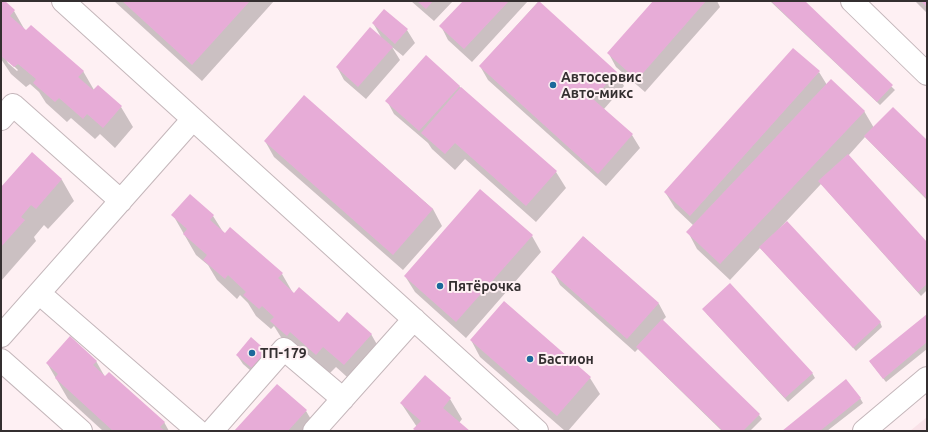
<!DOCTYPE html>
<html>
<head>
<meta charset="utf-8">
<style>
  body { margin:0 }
  #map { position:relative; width:928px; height:432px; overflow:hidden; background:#fef0f3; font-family:Ubuntu,sans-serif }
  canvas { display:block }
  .frame { position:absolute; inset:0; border:2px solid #342f30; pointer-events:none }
</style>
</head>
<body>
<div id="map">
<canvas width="928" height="432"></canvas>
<div class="frame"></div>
</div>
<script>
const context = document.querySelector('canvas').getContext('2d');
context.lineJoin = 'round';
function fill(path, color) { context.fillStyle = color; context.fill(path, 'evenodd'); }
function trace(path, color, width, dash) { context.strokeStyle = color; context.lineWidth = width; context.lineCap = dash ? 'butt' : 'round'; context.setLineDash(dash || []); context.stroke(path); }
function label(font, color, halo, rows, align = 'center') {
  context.font = font + ' Ubuntu,sans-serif'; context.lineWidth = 4; context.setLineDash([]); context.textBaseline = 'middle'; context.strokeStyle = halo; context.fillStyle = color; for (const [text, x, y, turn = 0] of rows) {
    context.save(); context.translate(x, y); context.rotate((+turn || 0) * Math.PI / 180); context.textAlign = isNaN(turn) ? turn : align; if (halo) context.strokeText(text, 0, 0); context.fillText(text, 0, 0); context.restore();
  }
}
fill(new Path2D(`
  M 927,417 L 927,431 L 910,431 Z`), '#f9e2e8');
fill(new Path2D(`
  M 1,1 L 14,11 L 26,32 L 83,71 L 94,90 L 121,107 L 133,127 L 115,148 L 100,134 L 95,139 L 71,118 L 67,122 L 46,103 L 39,92 L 30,84 L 26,87 L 11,74 L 1,59 ZM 6,59 L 18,70 L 17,71 L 8,63 Z
  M 114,1 L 274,1 L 202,81 Z
  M 411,1 L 453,1 L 434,21 Z
  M 464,1 L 528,1 L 472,62 L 448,40 L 441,26 Z
  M 655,1 L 717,1 L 720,7 L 645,92 L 616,67 L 609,54 Z
  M 770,1 L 803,1 L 895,90 L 880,105 Z
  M 915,1 L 927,1 L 927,13 Z
  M 538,2 L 617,73 L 624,86 L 604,109 L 632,135 L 640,148 L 606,186 L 488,80 L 480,66 Z
  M 373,23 L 407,30 L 415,43 L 403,56 L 392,47 L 400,60 L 366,99 L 344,80 L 337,67 L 381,37 Z
  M 819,72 L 827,85 L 864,111 L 874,128 L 927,142 L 927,200 L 865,137 L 848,156 L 927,244 L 927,290 L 921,296 L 821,184 L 780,228 L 880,322 L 882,327 L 856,351 L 760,248 L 730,280 L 697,249 L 688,232 L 694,226 L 675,208 L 665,192 Z
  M 459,86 L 556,172 L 566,188 L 536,222 L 465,159 L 455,170 L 432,149 L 428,143 L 394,114 L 387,101 Z
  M 304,96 L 433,209 L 442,226 L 403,270 L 274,157 L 265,141 Z
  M 32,154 L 62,180 L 74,201 L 48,229 L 44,225 L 34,237 L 36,241 L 1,281 L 1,189 Z
  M 173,215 L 213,216 L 225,235 L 282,274 L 293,293 L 339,323 L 371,334 L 383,355 L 356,385 L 336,367 L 328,375 L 284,342 L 274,326 L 271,329 L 256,316 L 248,303 L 240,295 L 237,299 L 217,280 L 208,265 L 196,255 Z
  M 532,236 L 541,252 L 466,338 L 415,292 L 405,276 Z
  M 584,237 L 659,304 L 666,317 L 662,321 L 759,415 L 762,419 L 750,431 L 722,431 L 638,349 L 635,352 L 560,285 L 553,272 Z
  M 706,313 L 812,373 L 815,378 L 788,402 Z
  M 927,315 L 927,349 L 886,382 L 870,362 Z
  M 251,339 L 259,378 L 243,364 L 237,355 Z
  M 471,340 L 590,378 L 600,394 L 568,431 L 565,431 L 480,357 Z
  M 96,361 L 105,377 L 164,422 L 169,431 L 103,431 L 68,399 L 47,363 Z
  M 425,376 L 450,399 L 462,419 L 459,423 L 468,431 L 416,431 L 415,429 L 417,427 L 401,403 Z
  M 860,398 L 863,403 L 827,431 L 784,431 Z
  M 306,411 L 318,431 L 236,431 Z`), '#0003');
fill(new Path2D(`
  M 1,1 L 5,1 L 15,10 L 10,16 L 26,30 L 31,25 L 84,71 L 78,77 L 93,90 L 98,85 L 122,106 L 103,128 L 87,114 L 83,119 L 59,98 L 55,102 L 33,83 L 36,79 L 18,64 L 14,67 L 1,56 Z
  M 122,1 L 250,1 L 192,65 Z
  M 417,1 L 433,1 L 426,9 Z
  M 463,1 L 509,1 L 464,49 L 439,26 Z
  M 539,1 L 617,72 L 593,99 L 633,134 L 598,174 L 479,66 Z
  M 653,1 L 706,1 L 637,80 L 607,53 Z
  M 771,1 L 805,1 L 893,85 L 877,102 Z
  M 921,1 L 927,1 L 927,7 Z
  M 384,9 L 408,29 L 395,44 L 372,23 Z
  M 370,27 L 393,47 L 358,87 L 336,67 Z
  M 793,48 L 820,71 L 690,216 L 664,192 Z
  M 426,55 L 460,86 L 419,131 L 385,101 Z
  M 831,79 L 865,111 L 720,264 L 686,232 Z
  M 461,87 L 557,171 L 526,206 L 455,143 L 445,154 L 421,133 Z
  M 304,95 L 433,209 L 393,255 L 264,141 Z
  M 893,107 L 927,140 L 927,199 L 864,136 Z
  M 32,152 L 62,179 L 36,209 L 31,205 L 21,217 L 25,220 L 1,247 L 1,187 Z
  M 848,154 L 927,242 L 927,284 L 918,292 L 818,181 Z
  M 480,189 L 533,235 L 456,322 L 404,276 Z
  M 190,194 L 214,215 L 210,220 L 225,233 L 230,227 L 283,273 L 278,278 L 294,293 L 299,287 L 339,322 L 347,312 L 372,334 L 344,365 L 323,347 L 316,355 L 290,332 L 287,336 L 270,321 L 274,317 L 262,306 L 259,309 L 243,295 L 246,292 L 228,275 L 225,279 L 203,260 L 207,255 L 183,234 L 187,229 L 171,215 Z
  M 787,221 L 881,322 L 853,348 L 759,247 Z
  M 583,236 L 659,303 L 627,339 L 551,272 Z
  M 730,283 L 813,373 L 785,398 L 702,309 Z
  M 504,301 L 591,377 L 557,416 L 470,340 Z
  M 927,314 L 927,342 L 883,379 L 869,361 Z
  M 662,319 L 760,414 L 743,431 L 723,431 L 636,347 Z
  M 70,336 L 97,361 L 93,365 L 105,376 L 109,372 L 165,422 L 160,427 L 165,431 L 113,431 L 55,378 L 58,374 L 46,363 Z
  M 251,337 L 268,352 L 253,369 L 236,355 Z
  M 425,375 L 451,398 L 443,408 L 470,431 L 416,431 L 413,429 L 421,421 L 400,403 Z
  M 846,379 L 861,398 L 820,431 L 782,431 Z
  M 277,384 L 307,410 L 288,431 L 234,431 Z`), '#e7acd7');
const minor = new Path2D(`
  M 63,1 L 537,431
  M 852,1 L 927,74
  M 1,119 L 13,105 L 121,201
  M 39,293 L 198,431
  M 1,336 L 193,119
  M 1,360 L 81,431
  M 212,431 L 284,349 L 343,399
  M 314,431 L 414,319
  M 864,431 L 927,378`);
trace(minor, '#c4b6ba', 24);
trace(minor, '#fff', 22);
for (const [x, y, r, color] of [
  [553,85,4,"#1b699b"],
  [440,286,4,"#1b699b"],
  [252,353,4,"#1b699b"],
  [530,359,4,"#1b699b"]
]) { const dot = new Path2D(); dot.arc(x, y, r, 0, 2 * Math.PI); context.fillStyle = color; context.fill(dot); trace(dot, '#fef0f3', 1.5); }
label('bold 14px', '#342f30', '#fef0f3', [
  ["Автосервис",561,77],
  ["Авто-микс",561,93],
  ["Пятёрочка",448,286],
  ["ТП-179",260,353],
  ["Бастион",538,359]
], 'left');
</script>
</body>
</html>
